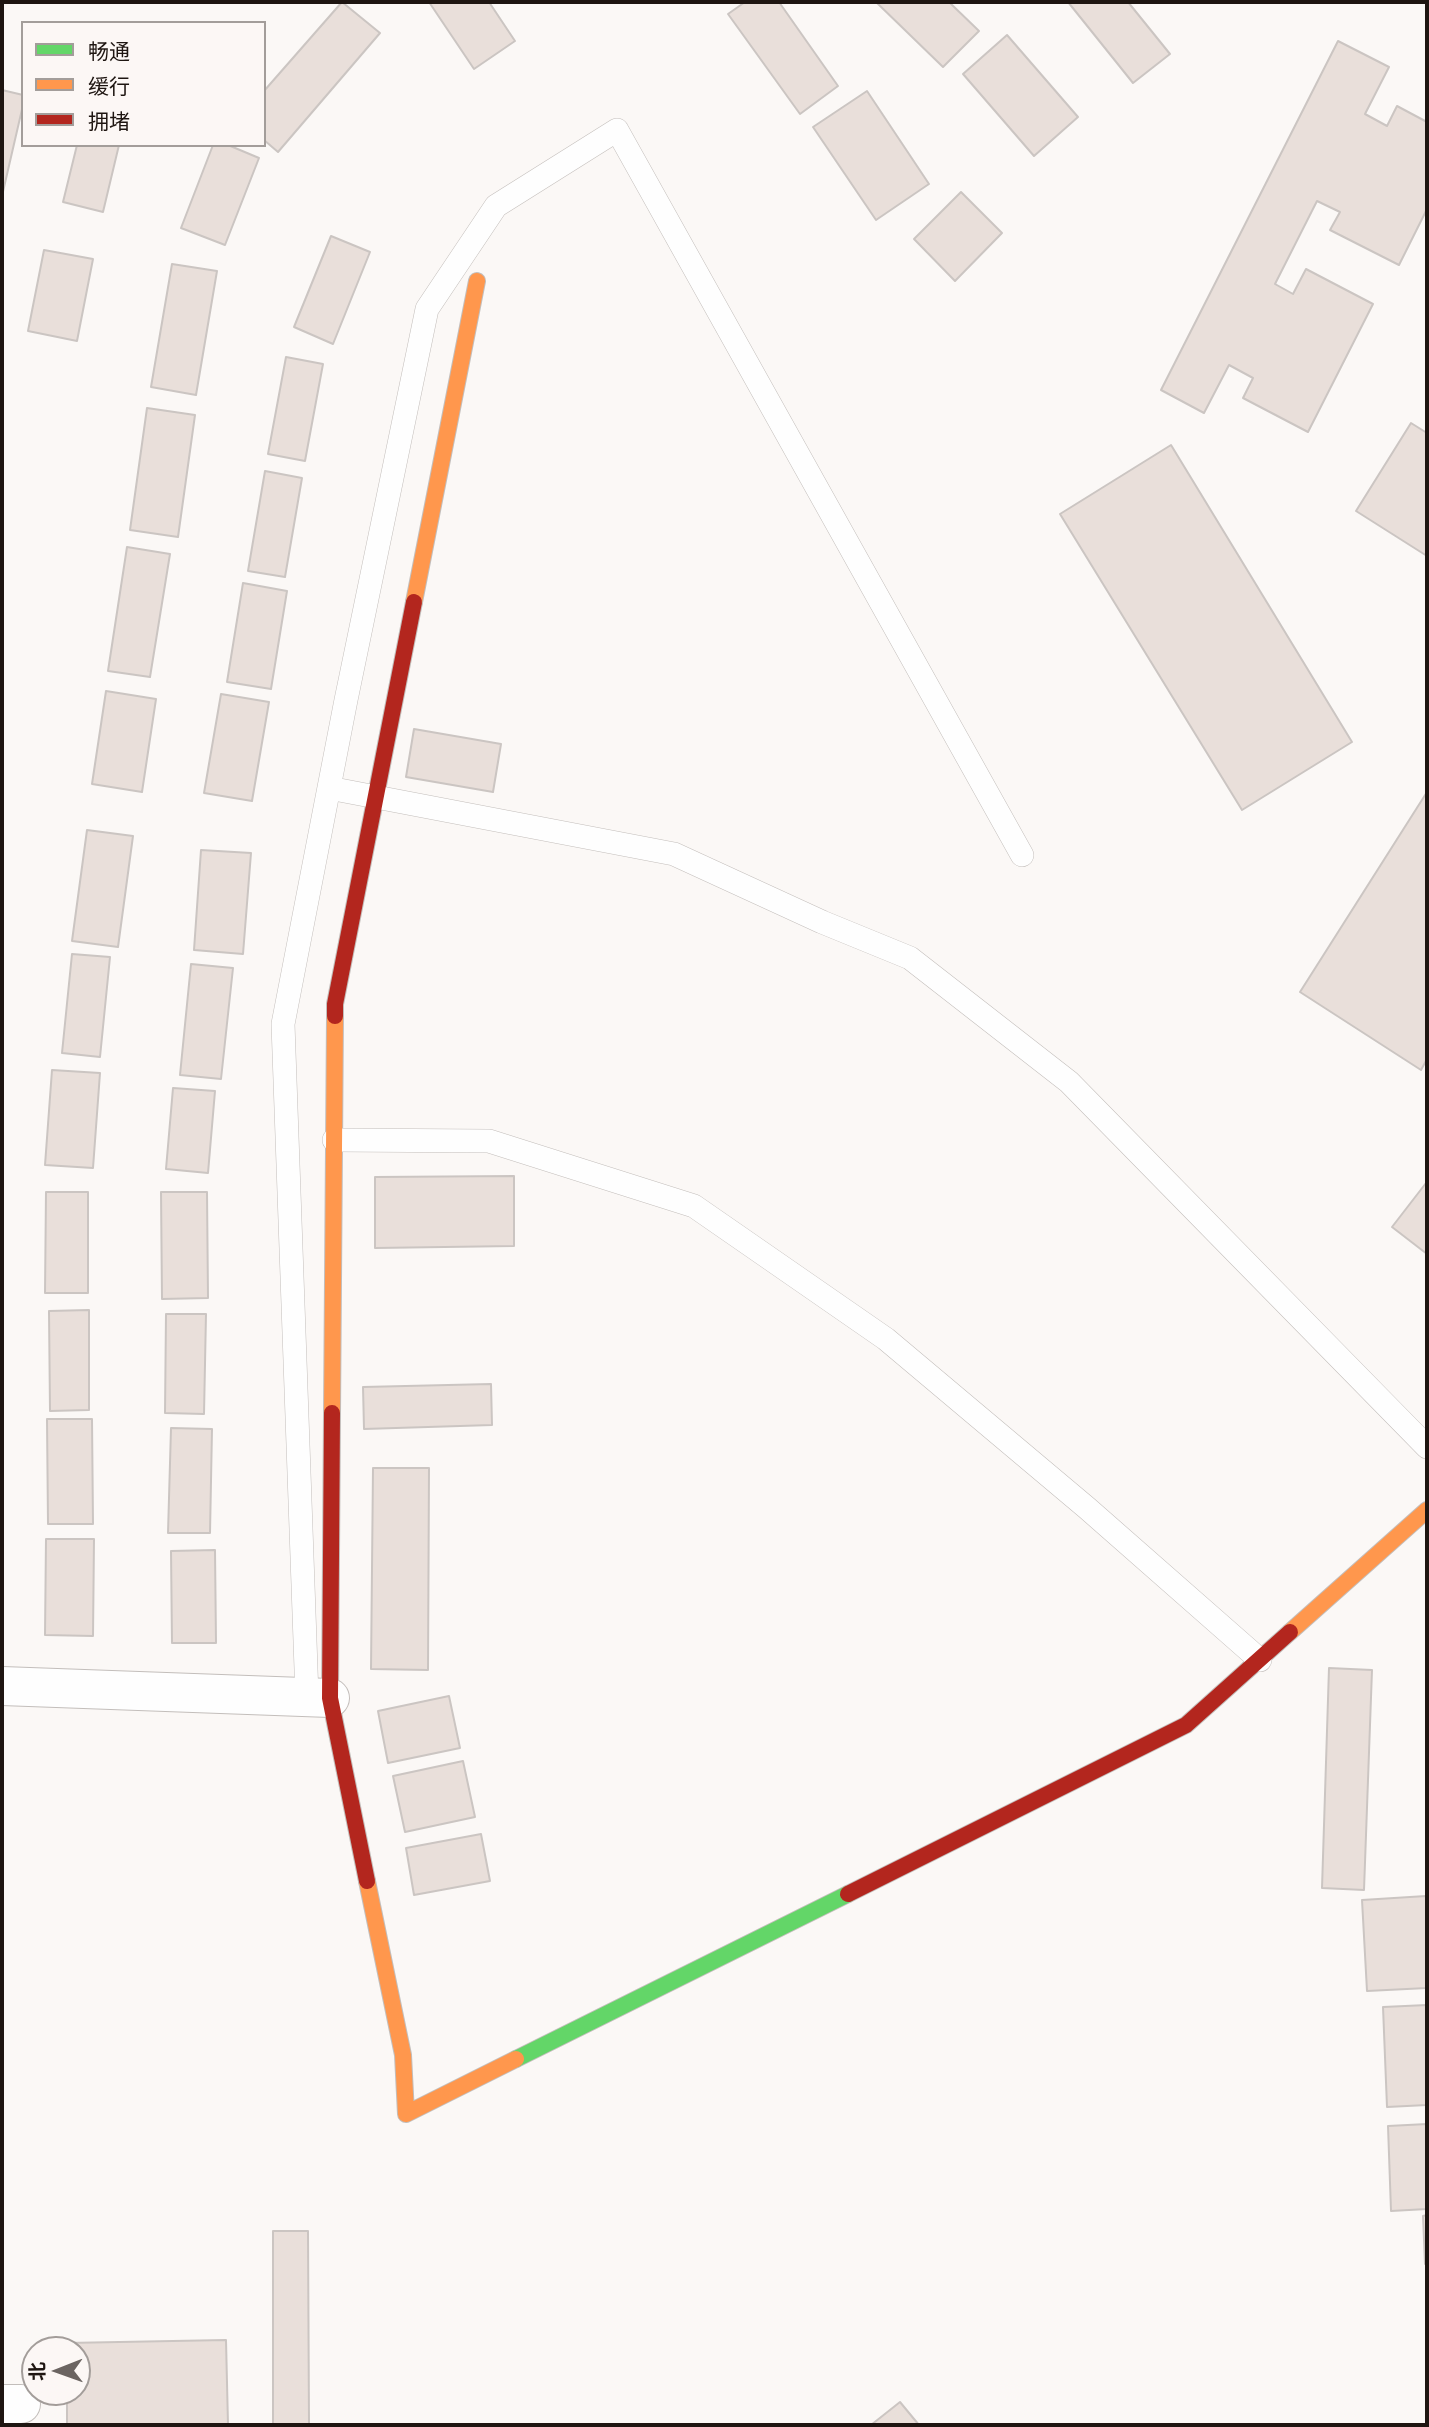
<!DOCTYPE html>
<html>
<head>
<meta charset="utf-8">
<style>
  body { margin:0 }
  #map { position:relative; width:1429px; height:2427px; overflow:hidden; background:#fbf8f6; font-family:Manrope,"Noto Sans SC",sans-serif }
  canvas { display:block }
  .frame { position:absolute; inset:0; border:4px solid #1e1511; pointer-events:none }
  .legend { position:absolute; left:21px; top:21px; width:245px; height:126px; box-sizing:border-box; background:#fcf7f5; border:2px solid #a39d9a; margin:0; padding:9px 12px; list-style:none; font-size:21px; color:#1e1511 }
  .legend li { display:flex; align-items:center; gap:14px; height:35px }
  .legend b { width:35px; border:2px solid #a39d9a }
  .north { position:absolute; left:21px; top:2336px; width:70px; height:70px; box-sizing:border-box; background:#fcf7f5; border:2px solid #a39d9a; border-radius:50%; rotate:269deg; font-size:19px; font-weight:700; line-height:28px; text-align:center; color:#1e1511 }
  .north::after { content:''; display:block; margin:auto; width:24px; height:32px; background:#6b6461; clip-path:polygon(50% 0,100% 100%,50% 72%,0 100%) }
</style>
</head>
<body>
<div id="map">
<canvas width="1429" height="2427"></canvas>
<div class="frame"></div>
<ul class="legend">
<li><b style="height:9px;background:#63d668"></b>畅通</li>
<li><b style="height:9px;background:#ff974d"></b>缓行</li>
<li><b style="height:9px;background:#b3261e"></b>拥堵</li>
</ul>
<div class="north">北</div>
</div>
<script>
const context = document.querySelector('canvas').getContext('2d');
context.lineJoin = 'round';
function fill(path, color) { context.fillStyle = color; context.fill(path, 'evenodd'); }
function trace(path, color, width, dash) { context.strokeStyle = color; context.lineWidth = width; context.lineCap = dash ? 'butt' : 'round'; context.setLineDash(dash || []); context.stroke(path); }
const building = new Path2D(`
  M 342,2 L 380,33 L 278,152 L 264,140 L 264,91 Z
  M 429,2 L 489,2 L 515,41 L 474,69 Z
  M 745,2 L 779,2 L 838,86 L 800,114 L 728,14 Z
  M 876,2 L 949,2 L 979,31 L 943,67 Z
  M 1068,2 L 1128,2 L 1170,54 L 1133,83 Z
  M 1007,35 L 1078,117 L 1034,156 L 963,74 Z
  M 1338,41 L 1389,67 L 1365,114 L 1387,126 L 1397,106 L 1427,122 L 1427,209 L 1399,265 L 1330,230 L 1340,212 L 1317,201 L 1275,284 L 1293,294 L 1306,269 L 1373,304 L 1308,432 L 1243,398 L 1253,378 L 1229,365 L 1204,413 L 1161,390 Z
  M 2,90 L 23,95 L 23,105 L 2,196 Z
  M 867,91 L 929,184 L 876,220 L 813,127 Z
  M 77,145 L 119,145 L 103,212 L 63,202 Z
  M 213,145 L 228,145 L 259,158 L 225,245 L 181,228 Z
  M 961,192 L 1002,233 L 955,281 L 914,239 Z
  M 331,236 L 370,252 L 333,344 L 294,327 Z
  M 44,250 L 93,259 L 77,341 L 28,331 Z
  M 172,264 L 217,271 L 196,395 L 151,387 Z
  M 286,357 L 323,364 L 305,461 L 268,454 Z
  M 147,408 L 195,415 L 178,537 L 130,530 Z
  M 1411,423 L 1427,433 L 1427,556 L 1356,511 Z
  M 1171,445 L 1352,742 L 1242,810 L 1060,514 Z
  M 265,471 L 302,478 L 285,577 L 248,571 Z
  M 127,547 L 170,554 L 150,677 L 108,671 Z
  M 243,583 L 287,591 L 271,689 L 227,682 Z
  M 106,691 L 156,699 L 142,792 L 92,784 Z
  M 221,694 L 269,702 L 252,801 L 204,793 Z
  M 414,729 L 501,744 L 493,792 L 406,777 Z
  M 1427,792 L 1427,1059 L 1421,1070 L 1300,992 Z
  M 87,830 L 133,836 L 118,947 L 72,941 Z
  M 201,850 L 251,853 L 243,954 L 194,950 Z
  M 72,954 L 110,957 L 100,1057 L 62,1053 Z
  M 191,964 L 233,968 L 221,1079 L 180,1075 Z
  M 52,1070 L 100,1073 L 93,1168 L 45,1165 Z
  M 173,1088 L 215,1091 L 208,1173 L 166,1169 Z
  M 514,1176 L 514,1246 L 375,1248 L 375,1177 Z
  M 1426,1183 L 1427,1184 L 1427,1254 L 1392,1227 Z
  M 46,1192 L 88,1192 L 88,1293 L 45,1293 Z
  M 161,1192 L 207,1192 L 208,1298 L 162,1299 Z
  M 89,1310 L 89,1410 L 50,1411 L 49,1311 Z
  M 166,1314 L 206,1314 L 204,1414 L 165,1413 Z
  M 491,1384 L 492,1425 L 364,1429 L 363,1387 Z
  M 47,1419 L 92,1419 L 93,1524 L 48,1524 Z
  M 171,1428 L 212,1429 L 210,1533 L 168,1533 Z
  M 373,1468 L 429,1468 L 428,1670 L 371,1669 Z
  M 46,1539 L 94,1539 L 93,1636 L 45,1635 Z
  M 215,1550 L 216,1643 L 172,1643 L 171,1551 Z
  M 1329,1668 L 1372,1670 L 1364,1890 L 1322,1888 Z
  M 449,1696 L 460,1748 L 388,1763 L 378,1711 Z
  M 463,1761 L 475,1817 L 405,1832 L 393,1776 Z
  M 481,1834 L 490,1881 L 414,1895 L 406,1848 Z
  M 1426,1896 L 1427,1988 L 1367,1991 L 1362,1900 Z
  M 1427,2005 L 1427,2105 L 1387,2107 L 1383,2007 Z
  M 1427,2124 L 1427,2209 L 1391,2211 L 1388,2126 Z
  M 1427,2215 L 1427,2264 L 1425,2264 L 1423,2216 Z
  M 273,2231 L 308,2231 L 309,2425 L 273,2425 Z
  M 226,2340 L 228,2425 L 67,2425 L 67,2392 L 77,2392 L 77,2350 L 66,2350 L 66,2343 Z
  M 900,2402 L 919,2425 L 871,2425 Z`);
fill(building, '#e9dfda');
trace(building, '#cbc5c2', 2);
const lane = new Path2D(`
  M 329,788 L 674,854 L 822,922 L 910,958 L 1069,1082 L 1427,1447
  M 334,1140 L 489,1141 L 694,1206 L 886,1339 L 1087,1508 L 1260,1660
  M 307,1697 L 283,1024 L 346,700 L 427,309 L 496,206 L 617,130 L 1022,855`);
const street = new Path2D(`
  M 2,1686 L 330,1698
  M 2,2404 L 21,2404`);
const fast = new Path2D(`
  M 516,2059 L 848,1894`);
const slow = new Path2D(`
  M 414,602 L 477,281
  M 332,1413 L 335,1016
  M 1290,1632 L 1427,1510
  M 367,1881 L 403,2055 L 406,2114 L 516,2059`);
const jam = new Path2D(`
  M 335,1016 L 335,1004 L 414,602
  M 332,1413 L 330,1698 L 367,1881
  M 848,1894 L 1186,1725 L 1290,1632`);
trace(lane, '#c3bebb', 24);
trace(street, '#c3bebb', 40);
trace(fast, '#c3bebb', 18);
trace(slow, '#c3bebb', 18);
trace(jam, '#c3bebb', 18);
trace(lane, '#fefefe', 23);
trace(street, '#fefefe', 38);
trace(fast, '#63d668', 16);
trace(slow, '#ff974d', 16);
trace(jam, '#b3261e', 16);
</script>
</body>
</html>
